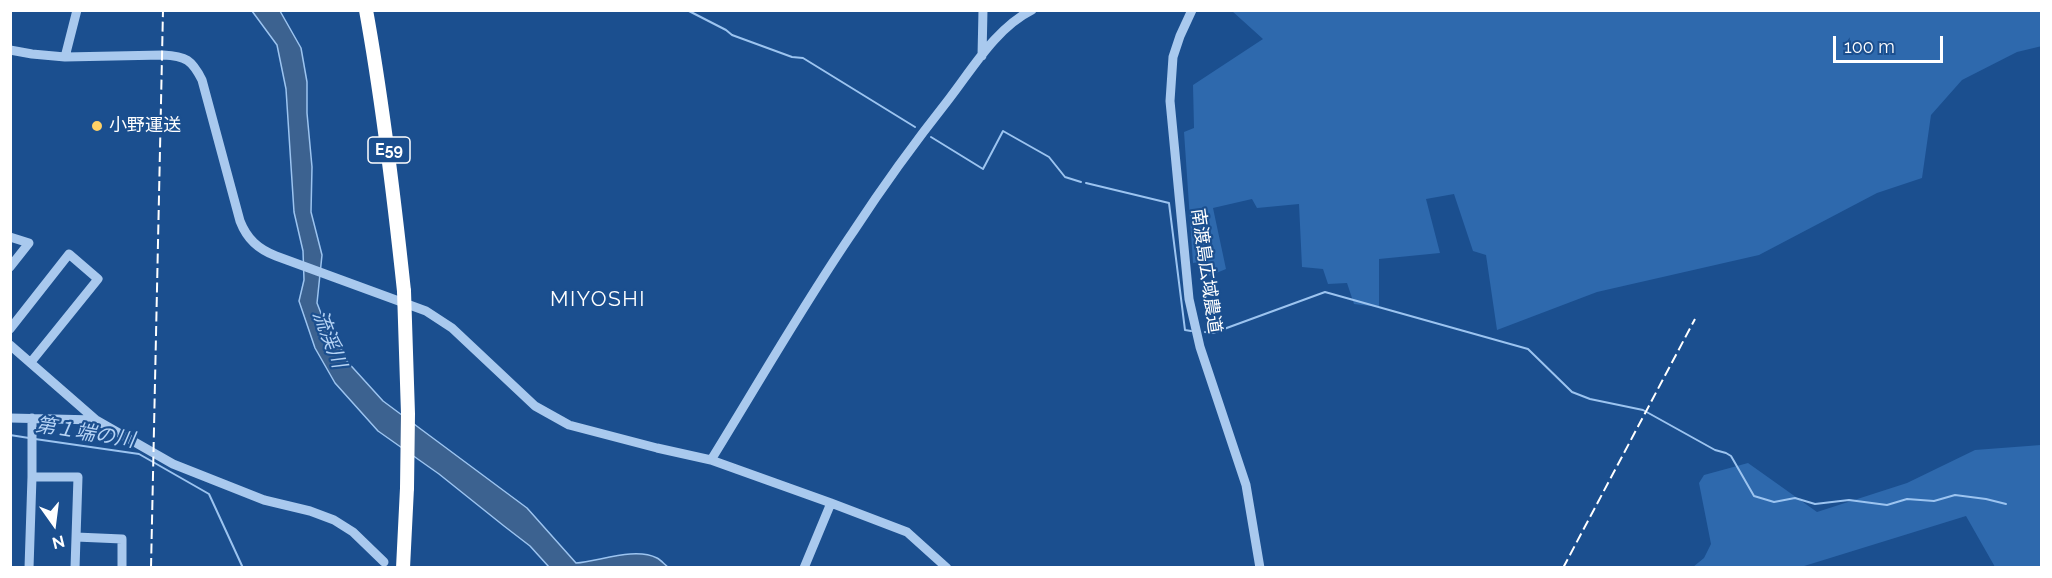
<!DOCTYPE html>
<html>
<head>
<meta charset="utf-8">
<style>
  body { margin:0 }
  #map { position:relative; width:2052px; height:578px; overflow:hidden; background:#1b4f8f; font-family:Raleway,sans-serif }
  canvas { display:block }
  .frame { position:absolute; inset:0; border:12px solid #fff; pointer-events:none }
  .north { position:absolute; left:24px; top:494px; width:60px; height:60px; -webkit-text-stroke:4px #1b4f8f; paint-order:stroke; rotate:166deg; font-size:16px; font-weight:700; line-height:24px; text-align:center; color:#fff }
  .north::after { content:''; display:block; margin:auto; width:21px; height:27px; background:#fff; clip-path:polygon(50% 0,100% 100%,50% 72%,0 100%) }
  .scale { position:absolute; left:1833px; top:36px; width:110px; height:27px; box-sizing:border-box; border:3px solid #fff; border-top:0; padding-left:8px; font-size:18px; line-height:21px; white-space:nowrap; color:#fff; -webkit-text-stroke:4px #1b4f8f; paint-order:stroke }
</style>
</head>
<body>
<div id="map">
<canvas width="2052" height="578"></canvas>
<div class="frame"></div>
<div class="north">N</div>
<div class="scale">100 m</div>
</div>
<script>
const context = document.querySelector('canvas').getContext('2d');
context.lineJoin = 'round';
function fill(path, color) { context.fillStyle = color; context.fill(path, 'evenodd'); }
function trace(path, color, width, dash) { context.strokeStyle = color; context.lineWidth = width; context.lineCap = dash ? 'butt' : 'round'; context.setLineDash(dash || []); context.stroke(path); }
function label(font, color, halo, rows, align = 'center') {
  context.font = font + ' Raleway,"Noto Sans JP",sans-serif'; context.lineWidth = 4.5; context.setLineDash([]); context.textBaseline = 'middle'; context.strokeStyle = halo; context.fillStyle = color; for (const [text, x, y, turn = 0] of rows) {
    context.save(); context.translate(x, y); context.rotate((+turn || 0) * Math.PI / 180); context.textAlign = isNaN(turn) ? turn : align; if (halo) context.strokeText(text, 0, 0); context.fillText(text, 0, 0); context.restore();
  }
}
fill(new Path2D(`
  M 1232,11 L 2041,10 L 2042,46 L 2017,52 L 1962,80 L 1931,115 L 1922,178 L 1877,193 L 1759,255 L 1597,292 L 1497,330 L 1486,255 L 1473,251 L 1454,194 L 1426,199 L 1440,253 L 1379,259 L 1379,307 L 1354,304 L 1347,283 L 1328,284 L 1323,269 L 1302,267 L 1299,204 L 1257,208 L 1252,199 L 1213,208 L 1226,269 L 1209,276 L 1205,261 L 1193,263 L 1184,132 L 1194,128 L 1193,85 L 1263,39 Z
  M 2041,445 L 2041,567 L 1995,567 L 1966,516 L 1801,567 L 1693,567 L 1704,558 L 1711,544 L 1699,483 L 1704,475 L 1748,463 L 1817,512 L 1907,483 L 1975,450 Z`), '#2e69ad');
const water = new Path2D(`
  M 252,11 L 280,11 L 301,48 L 307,82 L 307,113 L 312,167 L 311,212 L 322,255 L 317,303 L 329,334 L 345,354 L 344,358 L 383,401 L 527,508 L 576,563 C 600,561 635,547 657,558 C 661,560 665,565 668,567 L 549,567 L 530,546 L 504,526 L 439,474 L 378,431 L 335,383 L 315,348 L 299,301 L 304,280 L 303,251 L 294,212 L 286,89 L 277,45 Z`);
fill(water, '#3c6290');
trace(water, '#9cc4f0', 1.5);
trace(new Path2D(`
  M 687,10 L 726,30 L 732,35 L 792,57 L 803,58 L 915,127
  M 931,137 L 983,169 L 1003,131 L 1049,157 L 1065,177 L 1081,182
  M 1086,183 L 1169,203 L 1185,330 L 1191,331
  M 1205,332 L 1213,333 L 1325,292 L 1528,349 L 1572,392 L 1590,399 L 1643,410 L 1715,450 L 1726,453 L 1731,456 L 1754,496 L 1774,502 L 1795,498 L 1815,504 L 1849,500 L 1887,505 L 1907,499 L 1934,501 L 1955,495 L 1986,499 L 2006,504
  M 10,435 L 29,438
  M 35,439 L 139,454 L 209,494 L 243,568`), '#9cc4f0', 2);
trace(new Path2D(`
  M 1192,10 L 1180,36 L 1173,57 L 1170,101 L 1189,299 L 1200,347 L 1246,485 L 1260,568
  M 10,50 L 32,54 L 65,57 L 163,55 C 186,56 192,60 202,80 L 240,221 C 247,239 258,249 276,256 L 426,311 L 452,328 L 535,406 L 569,425 L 657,448 L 711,460 L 831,503 L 907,532 L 947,568
  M 982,56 L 983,10
  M 65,57 L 77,10
  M 10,237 L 29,243 L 10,267
  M 10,329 L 69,254 L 98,279 L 31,362
  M 10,345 L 96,420
  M 10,418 L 96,420 L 173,464 L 264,500 L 310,511 L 334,520 L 353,532 L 384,562
  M 711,460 C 758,384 803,305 853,232 C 883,186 915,142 949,99 C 973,68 996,28 1032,10
  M 32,477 L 78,477 L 75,568
  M 76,537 L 122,539 L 122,568
  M 29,568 L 32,477 L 32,418
  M 804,568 L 831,503`), '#a9c9ee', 9);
trace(new Path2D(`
  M 366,10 C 383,104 394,197 404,291
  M 403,568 L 407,488`), '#fff', 14);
trace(new Path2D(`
  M 151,568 L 163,10
  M 1563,568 L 1695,319`), '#fff', 2, [10, 4.5]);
trace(new Path2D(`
  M 404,291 L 408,414 L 407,488`), '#fff', 14);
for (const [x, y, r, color] of [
  [97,126,6,"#ffd166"]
]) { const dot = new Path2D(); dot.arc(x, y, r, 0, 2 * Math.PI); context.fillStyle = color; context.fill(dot); trace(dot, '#1b4f8f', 2); }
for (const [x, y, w] of [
  [389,150,42]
]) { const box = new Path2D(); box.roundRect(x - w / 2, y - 13, w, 26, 4.5); context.fillStyle = '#1b4f8f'; context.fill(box); trace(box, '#fff', 1.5); }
label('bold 16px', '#fff', null, [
  ["E59",389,150]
]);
label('18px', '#fff', '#1b4f8f', [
  ["小野運送",109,126]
], 'left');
label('18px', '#fff', '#1b4f8f', [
  ["南渡島広域農道",1206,271,82]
]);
label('italic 20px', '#b5d3f5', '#1b4f8f', [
  ["流渓川",329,339,69],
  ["第１端の川",85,433,9]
]);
context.letterSpacing = '1.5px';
label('21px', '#fff', '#1b4f8f', [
  ["MIYOSHI",598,300]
]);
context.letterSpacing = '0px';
</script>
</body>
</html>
